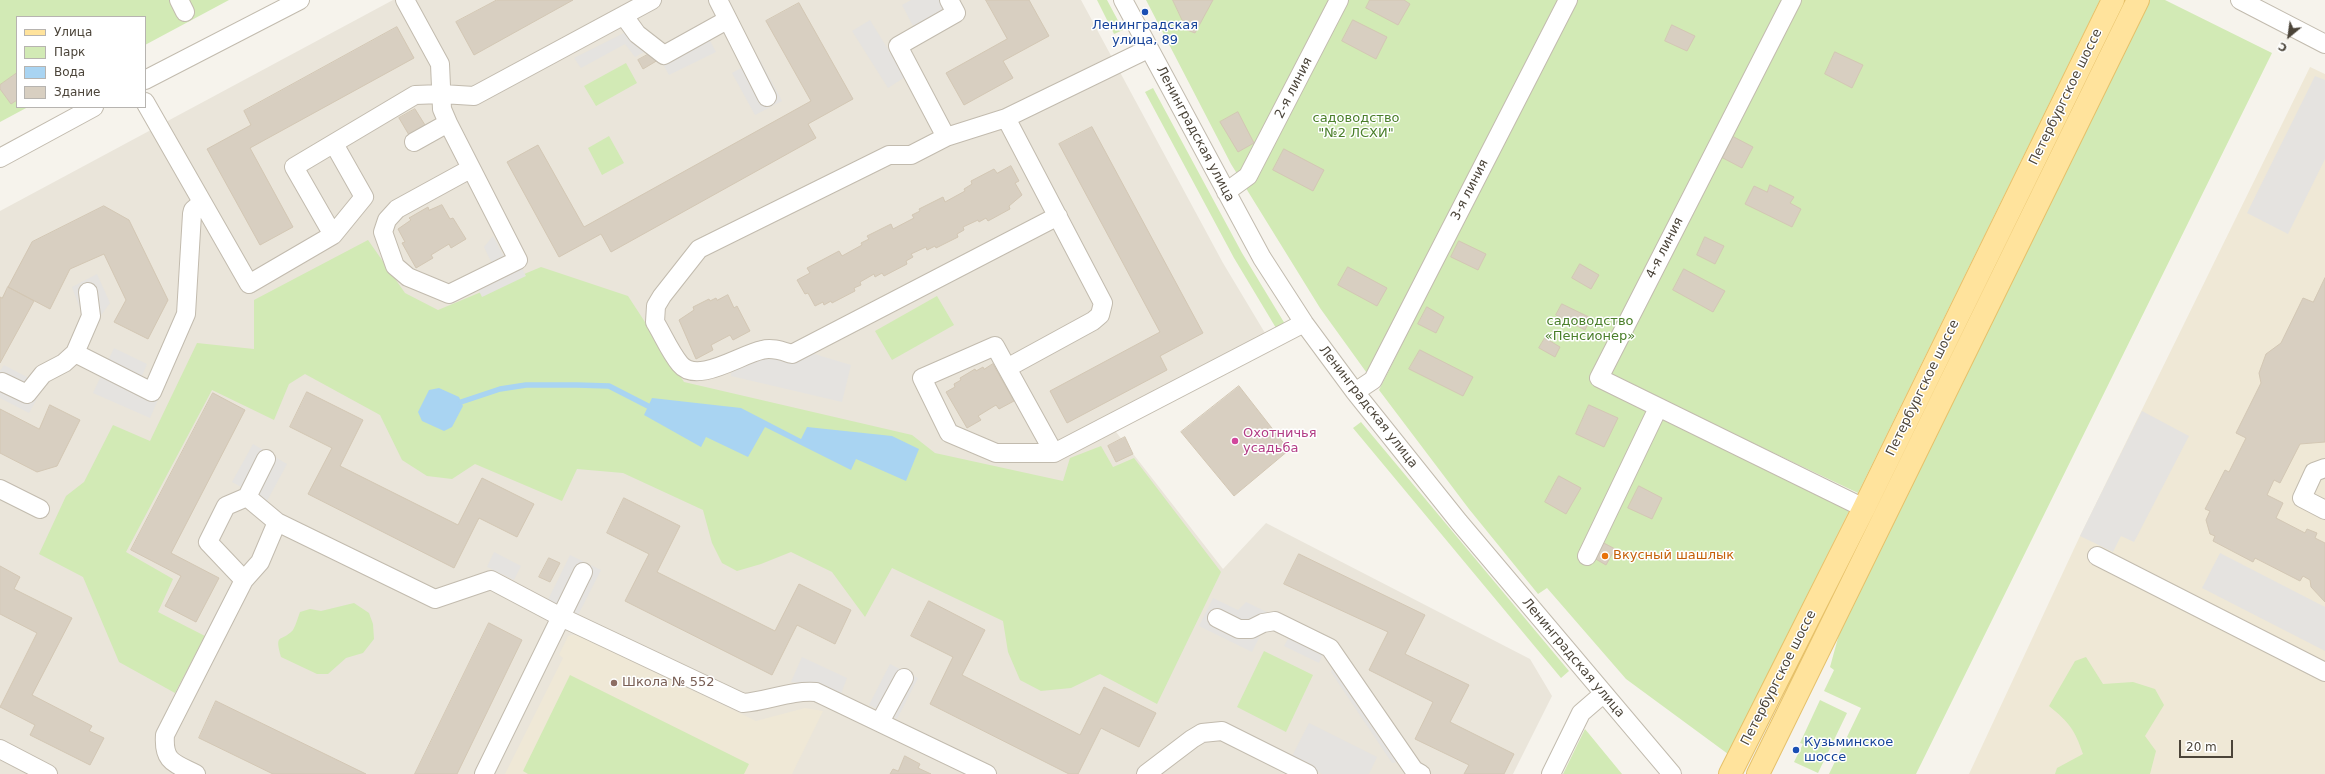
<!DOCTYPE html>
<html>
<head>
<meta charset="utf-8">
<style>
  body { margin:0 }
  #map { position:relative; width:2325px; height:774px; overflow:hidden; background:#f6f3ec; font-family:"DejaVu Sans",sans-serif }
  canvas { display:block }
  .legend { position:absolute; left:16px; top:16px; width:130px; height:92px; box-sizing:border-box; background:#fff; border:1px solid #b7b4b0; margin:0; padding:5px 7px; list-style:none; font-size:12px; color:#4b4439 }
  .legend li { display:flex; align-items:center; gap:8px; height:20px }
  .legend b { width:20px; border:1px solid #b7b4b0 }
  .north { position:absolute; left:2269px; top:16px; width:40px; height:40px; -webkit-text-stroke:3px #fff; paint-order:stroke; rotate:209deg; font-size:11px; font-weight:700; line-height:16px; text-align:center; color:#4b4439 }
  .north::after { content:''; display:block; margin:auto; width:14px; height:18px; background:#4b4439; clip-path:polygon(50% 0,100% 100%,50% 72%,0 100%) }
  .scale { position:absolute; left:2179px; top:740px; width:54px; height:18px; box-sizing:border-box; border:2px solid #4b4439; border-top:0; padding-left:5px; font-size:12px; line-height:14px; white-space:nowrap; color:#4b4439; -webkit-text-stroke:3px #fff; paint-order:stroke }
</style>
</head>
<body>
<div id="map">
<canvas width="2325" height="774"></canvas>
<ul class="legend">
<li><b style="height:5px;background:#ffe39c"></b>Улица</li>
<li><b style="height:11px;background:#d2eab5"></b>Парк</li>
<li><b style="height:11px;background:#a9d4f2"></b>Вода</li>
<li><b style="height:11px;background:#d8cfc1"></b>Здание</li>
</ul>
<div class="north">С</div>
<div class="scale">20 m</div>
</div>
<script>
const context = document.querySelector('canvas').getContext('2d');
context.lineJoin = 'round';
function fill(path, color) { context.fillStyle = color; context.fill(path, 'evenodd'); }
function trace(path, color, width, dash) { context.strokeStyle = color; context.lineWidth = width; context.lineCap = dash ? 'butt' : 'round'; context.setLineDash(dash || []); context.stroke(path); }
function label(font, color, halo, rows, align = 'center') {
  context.font = font + ' "DejaVu Sans",sans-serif'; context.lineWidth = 3; context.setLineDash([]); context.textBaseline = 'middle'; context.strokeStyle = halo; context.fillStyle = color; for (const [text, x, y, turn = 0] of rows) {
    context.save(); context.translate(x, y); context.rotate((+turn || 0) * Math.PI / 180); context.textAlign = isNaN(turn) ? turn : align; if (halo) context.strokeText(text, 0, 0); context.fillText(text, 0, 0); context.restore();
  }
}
fill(new Path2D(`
  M 393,0 L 1081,0 L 1223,263 L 1265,333 L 1109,423 L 1223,569 L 1266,523 L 1530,659 L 1552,696 L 1513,774 L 0,774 L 0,211 Z`), '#eae5da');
fill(new Path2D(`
  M 2310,67 L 2325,74 L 2325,774 L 1969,774 L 2080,536 Z
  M 572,635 L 577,635 L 756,721 L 805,708 L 823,711 L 792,774 L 505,774 L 563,658 L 559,655 L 568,636 Z`), '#efe8d6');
fill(new Path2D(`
  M 0,0 L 229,0 L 145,45 L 145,17 L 17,17 L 17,107 L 28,107 L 0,122 Z
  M 1097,0 L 1107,0 L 1123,30 L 1114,34 Z
  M 1146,0 L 1564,0 L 1369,376 L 1320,308 L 1231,164 Z
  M 1575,0 L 2100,0 L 1858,493 L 1721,428 L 1713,444 L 1849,511 L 1728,754 L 1626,679 L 1547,588 L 1538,594 L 1469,509 L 1379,390 Z
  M 2149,0 L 2165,0 L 2272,53 L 1916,774 L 1829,774 L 1861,708 L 1824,691 L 1834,670 L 1830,667 L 1841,627 Z
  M 626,63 L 637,83 L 596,106 L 584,86 Z
  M 1153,88 L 1242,253 L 1285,324 L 1276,328 L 1234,258 L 1145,92 Z
  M 609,136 L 624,163 L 602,175 L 588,148 Z
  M 368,240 L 405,293 L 438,310 L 541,267 L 628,296 L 684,382 L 912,435 L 935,453 L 1063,481 L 1070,458 L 1101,446 L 1113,467 L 1134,458 L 1221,572 L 1157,704 L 1100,674 L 1071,688 L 1041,691 L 1020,680 L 1008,652 L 1003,621 L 892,568 L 865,617 L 832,572 L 791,552 L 761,564 L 737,571 L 722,563 L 712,543 L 703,510 L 623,473 L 577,469 L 562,501 L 475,464 L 452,479 L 427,476 L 402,460 L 380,415 L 305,374 L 289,384 L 274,420 L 212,390 L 126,552 L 173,579 L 158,612 L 205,636 L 175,693 L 119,662 L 83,577 L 39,554 L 66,496 L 84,482 L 113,425 L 150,441 L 197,343 L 254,349 L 254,300 Z
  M 937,296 L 954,325 L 892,360 L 875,331 Z
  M 1361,422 L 1569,671 L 1561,678 L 1353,428 Z
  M 354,603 L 369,613 L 373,624 L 374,639 L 363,653 L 346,658 L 328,674 L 317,674 L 281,657 C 274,632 281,643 293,630 C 296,625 298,617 300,612 L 310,609 L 321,611 Z
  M 1264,651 L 1313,675 L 1286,732 L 1237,707 Z
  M 2086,657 L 2103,684 L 2133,682 L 2155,689 L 2164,705 L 2145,736 L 2156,751 L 2150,774 L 2055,774 L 2057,768 L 2083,754 C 2075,730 2069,722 2049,706 L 2075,661 Z
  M 570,675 L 749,764 L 744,774 L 528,774 L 523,771 Z
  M 1820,700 L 1847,713 L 1818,773 L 1794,762 L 1803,744 L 1800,743 Z
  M 1585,729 L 1622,774 L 1563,774 Z`), '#d2eab5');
fill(new Path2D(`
  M 911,0 L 942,0 L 946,9 L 913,26 L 902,5 Z
  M 870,20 L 905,77 L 888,88 L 852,31 Z
  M 628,31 L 646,51 L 635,57 L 625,44 L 581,68 L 574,58 Z
  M 709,39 L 716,52 L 669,75 L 662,62 Z
  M 759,58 L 782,101 L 755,115 L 732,73 Z
  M 2315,76 L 2325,80 L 2325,159 L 2288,234 L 2247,213 Z
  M 493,236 L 510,268 L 520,265 L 526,276 L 482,297 L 476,285 L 497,274 L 484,247 Z
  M 97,274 L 110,303 L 96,322 L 82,314 L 72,287 Z
  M 114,348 L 147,364 L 142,376 L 164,386 L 150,418 L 93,393 Z
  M 811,353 L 851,365 L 842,402 L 731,376 L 732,365 L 758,356 L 794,361 Z
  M 4,365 L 44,386 L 29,413 L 0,398 L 0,371 Z
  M 2142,411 L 2189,436 L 2134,542 L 2121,536 L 2113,552 L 2080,536 Z
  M 253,444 L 287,464 L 267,501 L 232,482 Z
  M 494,552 L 521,566 L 514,580 L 487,567 Z
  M 2220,553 L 2325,607 L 2325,651 L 2202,588 Z
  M 570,555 L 601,570 L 578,615 L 548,600 Z
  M 1213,598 L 1238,610 L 1246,602 L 1271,614 L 1252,652 L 1199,626 Z
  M 1290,635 L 1324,651 L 1319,663 L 1284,646 Z
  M 802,657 L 847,678 L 841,694 L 816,685 L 791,682 Z
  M 1335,663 L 1403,761 L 1392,763 L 1331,672 Z
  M 890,664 L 918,678 L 897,719 L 869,705 Z
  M 1309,723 L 1377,757 L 1369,774 L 1322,774 L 1291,758 Z`), '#e5e3e0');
fill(new Path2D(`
  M 439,388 L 459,397 L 463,406 L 452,427 L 444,431 L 422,421 L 418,412 L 429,390 Z
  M 652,398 L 741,408 L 801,439 L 807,427 L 892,436 L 919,449 L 906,481 L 856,459 L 851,470 L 765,427 L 748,457 L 706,437 L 701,447 L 644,415 Z`), '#a9d4f2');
trace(new Path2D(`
  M 461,402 L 500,389 L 526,385 L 577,385 L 609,386 L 648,406`), '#a9d4f2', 5.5);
const building = new Path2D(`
  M 497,0 L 573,0 L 474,55 L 456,22 Z
  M 986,0 L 1029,0 L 1049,36 L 1003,61 L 1013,78 L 964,105 L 946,73 L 1007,39 Z
  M 1173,0 L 1213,0 L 1195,33 L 1187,30 Z
  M 1370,0 L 1404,0 L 1410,4 L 1398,25 L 1366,8 Z
  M 799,3 L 853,99 L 808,124 L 816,138 L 611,252 L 601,234 L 559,257 L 507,162 L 538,145 L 584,227 L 811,101 L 766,21 Z
  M 1353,20 L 1387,37 L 1376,59 L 1342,41 Z
  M 1672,25 L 1695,36 L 1687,51 L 1665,41 Z
  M 397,27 L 414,58 L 250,148 L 293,227 L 260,245 L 207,149 L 251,125 L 244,111 Z
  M 653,52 L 658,60 L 643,69 L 638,60 Z
  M 1835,52 L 1863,65 L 1852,88 L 1825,74 Z
  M 17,73 L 17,100 L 11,104 L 0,89 L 0,85 Z
  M 415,109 L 425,125 L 409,135 L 399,118 Z
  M 1238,112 L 1254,143 L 1238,152 L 1220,122 Z
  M 1092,127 L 1203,333 L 1160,356 L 1167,370 L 1067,423 L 1050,391 L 1160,332 L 1059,144 Z
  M 1732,136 L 1753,147 L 1742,168 L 1721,157 Z
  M 1284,149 L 1324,170 L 1313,191 L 1273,170 Z
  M 1011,166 L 1019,181 L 1015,183 L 1022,195 L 1009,206 L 1010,209 L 988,221 L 986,218 L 979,222 L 978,220 L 963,227 L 964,230 L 957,234 L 958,237 L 936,248 L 935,246 L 927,250 L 926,247 L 911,254 L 913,257 L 906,261 L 907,264 L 884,276 L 882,273 L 875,277 L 874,274 L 860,282 L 861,285 L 854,288 L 855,291 L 832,303 L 831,301 L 824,305 L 823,302 L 815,306 L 808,293 L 805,294 L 797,280 L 810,273 L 807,268 L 839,251 L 842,256 L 862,245 L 861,243 L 869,239 L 867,236 L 891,224 L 893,229 L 914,218 L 912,215 L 920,211 L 919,209 L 943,197 L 945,202 L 965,191 L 964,189 L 972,184 L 971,181 L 994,169 L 997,173 Z
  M 1770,185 L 1794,197 L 1790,203 L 1801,209 L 1792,227 L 1745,204 L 1754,186 L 1767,192 Z
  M 442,205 L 450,219 L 453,218 L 466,239 L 451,248 L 449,244 L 431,255 L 433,258 L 416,268 L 402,243 L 405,242 L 398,229 L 411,220 L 409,218 L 428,207 L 429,210 Z
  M 104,206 L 129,220 L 168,300 L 148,339 L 114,322 L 126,300 L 104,254 L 70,269 L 50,309 L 8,287 L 32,242 Z
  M 1705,237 L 1724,246 L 1715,264 L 1697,255 Z
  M 1459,241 L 1486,254 L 1478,270 L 1451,257 Z
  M 1580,264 L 1599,275 L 1591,289 L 1572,278 Z
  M 1348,267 L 1387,288 L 1377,306 L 1338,285 Z
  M 1684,269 L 1725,291 L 1713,312 L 1673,290 Z
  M 2325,278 L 2325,442 L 2300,444 L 2280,483 L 2274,480 L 2267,495 L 2283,503 L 2276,518 L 2305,533 L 2307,529 L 2317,533 L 2315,538 L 2325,543 L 2325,602 L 2311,587 L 2310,580 L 2303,576 L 2300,581 L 2255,558 L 2253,562 L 2213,541 L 2215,536 L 2210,534 L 2206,520 L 2210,511 L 2205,509 L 2225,470 L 2229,472 L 2246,438 L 2236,433 L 2261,383 L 2259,373 L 2266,354 L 2281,343 L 2303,298 L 2313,302 Z
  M 8,287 L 34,301 L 0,363 L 0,297 L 2,298 Z
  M 728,295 L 734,308 L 737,306 L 750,331 L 733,340 L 730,335 L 711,345 L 713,350 L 696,359 L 679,320 L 694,310 L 693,307 L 709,299 L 710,301 L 716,298 L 717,300 Z
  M 1562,304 L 1591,318 L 1585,330 L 1556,315 Z
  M 1427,307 L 1444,317 L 1436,333 L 1418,324 Z
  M 1545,338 L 1560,347 L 1555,357 L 1539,348 Z
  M 1420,350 L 1473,377 L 1463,396 L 1409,369 Z
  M 993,364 L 1014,401 L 999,409 L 996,405 L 978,416 L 981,420 L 967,428 L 946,392 L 955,387 L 954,384 L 961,380 L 960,378 L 975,369 L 976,371 L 983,367 L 984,369 Z
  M 1239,386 L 1289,450 L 1234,496 L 1181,432 Z
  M 307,392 L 363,420 L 340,466 L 458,525 L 482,478 L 534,504 L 517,537 L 479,518 L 454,568 L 308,494 L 332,448 L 290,427 Z
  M 213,393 L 245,410 L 171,553 L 219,578 L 196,622 L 165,606 L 181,576 L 131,550 Z
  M 50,405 L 80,420 L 57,466 L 37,472 L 0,453 L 0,409 L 39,429 Z
  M 1589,405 L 1618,418 L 1604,447 L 1576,434 Z
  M 1125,437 L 1133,454 L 1116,462 L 1108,446 Z
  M 1559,476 L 1581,488 L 1566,514 L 1545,502 Z
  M 1639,486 L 1662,498 L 1652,519 L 1628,508 Z
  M 624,498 L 680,526 L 657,572 L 775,631 L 799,584 L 851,610 L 835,644 L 797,625 L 772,675 L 625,601 L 649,554 L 607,533 Z
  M 1602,542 L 1615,549 L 1606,565 L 1594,558 Z
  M 1299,554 L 1425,615 L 1405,654 L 1469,685 L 1450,722 L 1514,754 L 1504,774 L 1464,774 L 1469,765 L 1415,739 L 1433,702 L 1369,670 L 1388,632 L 1284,584 Z
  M 549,558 L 560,563 L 550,582 L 539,577 Z
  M 0,566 L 20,577 L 14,589 L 72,618 L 32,695 L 92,726 L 89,731 L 104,738 L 90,765 L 30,735 L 35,725 L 0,707 L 37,633 L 0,614 Z
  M 929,601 L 985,630 L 962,675 L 1080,735 L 1104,687 L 1156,713 L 1139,747 L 1101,728 L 1078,774 L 1069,774 L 930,704 L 953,657 L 911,636 Z
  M 489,623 L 522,640 L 457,774 L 415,774 Z
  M 216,701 L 366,774 L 273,774 L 199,738 Z
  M 905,756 L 920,764 L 918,768 L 931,774 L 890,774 L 893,769 L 898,771 Z`);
fill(building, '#d8cfc1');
trace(building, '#d3c7b4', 1);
const minor = new Path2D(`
  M 179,0 L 185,12
  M 405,0 L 440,64 L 442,109 L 448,123 L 518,260 L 449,294 L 408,277 L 395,266 L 383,232 L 387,220 L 397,209 L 470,169
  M 718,0 L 767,97
  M 949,0 L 956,13 L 898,46 L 946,137 L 1006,118 L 1148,49
  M 1123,0 L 1262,258 L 1304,323 L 1355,392 L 1459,522 L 1672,774
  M 1792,0 L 1599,378 L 1864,508
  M 2240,0 L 2325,44
  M 624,16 L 637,34 L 664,55 L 727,20
  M 145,80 L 300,0
  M 145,102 L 249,284 L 333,235 L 364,197 L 334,144
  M 1006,118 L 1103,303 L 1100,315 L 1093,321 L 1007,368 L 995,346 L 922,378 L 949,433 L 996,453 L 1054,453 L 1304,323
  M 946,137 L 911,155 L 889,155 L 699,249 L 662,296 L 656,306 L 655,322 C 663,335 670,352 680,364 C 697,385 741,354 762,350 C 772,347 782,351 792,354 L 1058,216
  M 414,142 L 448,123
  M 0,158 L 94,107
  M 1226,192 L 1248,176 L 1339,0
  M 333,235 L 294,167 L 415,95 L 442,94 L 474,96 L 652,0
  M 75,353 L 152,392 L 186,314 L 192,214 L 193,210 L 201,203
  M 1007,368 L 1054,453
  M 2,382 L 27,394 L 43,374 L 64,363 L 75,353 L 91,316 L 88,292
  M 1355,392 L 1373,380 L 1568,0
  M 266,459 L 247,497 L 277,522
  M 2325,468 L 2314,472 L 2302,498 L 2325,510
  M 0,489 L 40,509
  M 1587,556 L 1658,408
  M 2097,556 L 2325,672
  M 244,580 L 208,542 L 226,506 L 247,497
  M 1217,618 L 1239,629 L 1251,629 L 1263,623 L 1275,621 L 1330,648 L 1414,770 L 1421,774
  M 880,722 L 904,678
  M 0,749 L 48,774
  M 196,774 C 174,763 163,762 165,735 L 244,580 L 260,562 L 277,522 L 435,599 L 491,580 L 561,617 L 743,703 C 768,701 791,690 816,692 L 987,774
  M 484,774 L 583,572
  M 1146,774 L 1192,739 L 1202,733 L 1222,731 L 1308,774
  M 1551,774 L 1581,713 L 1603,694`);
const major = new Path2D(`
  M 1730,774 L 1864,508 L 2113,0
  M 1758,774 L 2138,0`);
trace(minor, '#c2bbae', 20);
trace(major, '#e6c16a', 24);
trace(minor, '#fff', 18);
trace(major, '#ffe39c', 22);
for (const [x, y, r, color] of [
  [1145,12,4,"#1a4fb4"],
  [1235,441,4,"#d1479c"],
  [1605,556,4,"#e8710a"],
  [614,683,4,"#8d6e63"],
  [1796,750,4,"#1a4fb4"]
]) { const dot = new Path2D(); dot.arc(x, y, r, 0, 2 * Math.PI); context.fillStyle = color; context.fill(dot); trace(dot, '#fff', 1.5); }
label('13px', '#164399', '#fff', [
  ["Ленинградская",1145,26],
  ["улица, 89",1145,41],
  ["Кузьминское",1804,743,"left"],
  ["шоссе",1804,758,"left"]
]);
label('13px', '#4b4439', '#fff', [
  ["2-я линия",1294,88,-63],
  ["Петербургское шоссе",2066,97,-64],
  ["Ленинградская улица",1195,134,62],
  ["3-я линия",1470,190,-63],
  ["4-я линия",1665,248,-63],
  ["Петербургское шоссе",1923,388,-64],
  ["Ленинградская улица",1368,407,52],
  ["Ленинградская улица",1573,658,50],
  ["Петербургское шоссе",1779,678,-63]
]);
label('13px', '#4a7f2a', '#fff', [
  ["садоводство",1356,119],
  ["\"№2 ЛСХИ\"",1356,134],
  ["садоводство",1590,322],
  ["«Пенсионер»",1590,337]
]);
label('13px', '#b23c85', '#fff', [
  ["Охотничья",1243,434],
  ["усадьба",1243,449]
], 'left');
label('13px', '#c56008', '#fff', [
  ["Вкусный шашлык",1613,556]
], 'left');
label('13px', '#785e54', '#fff', [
  ["Школа № 552",622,683]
], 'left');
</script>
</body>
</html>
